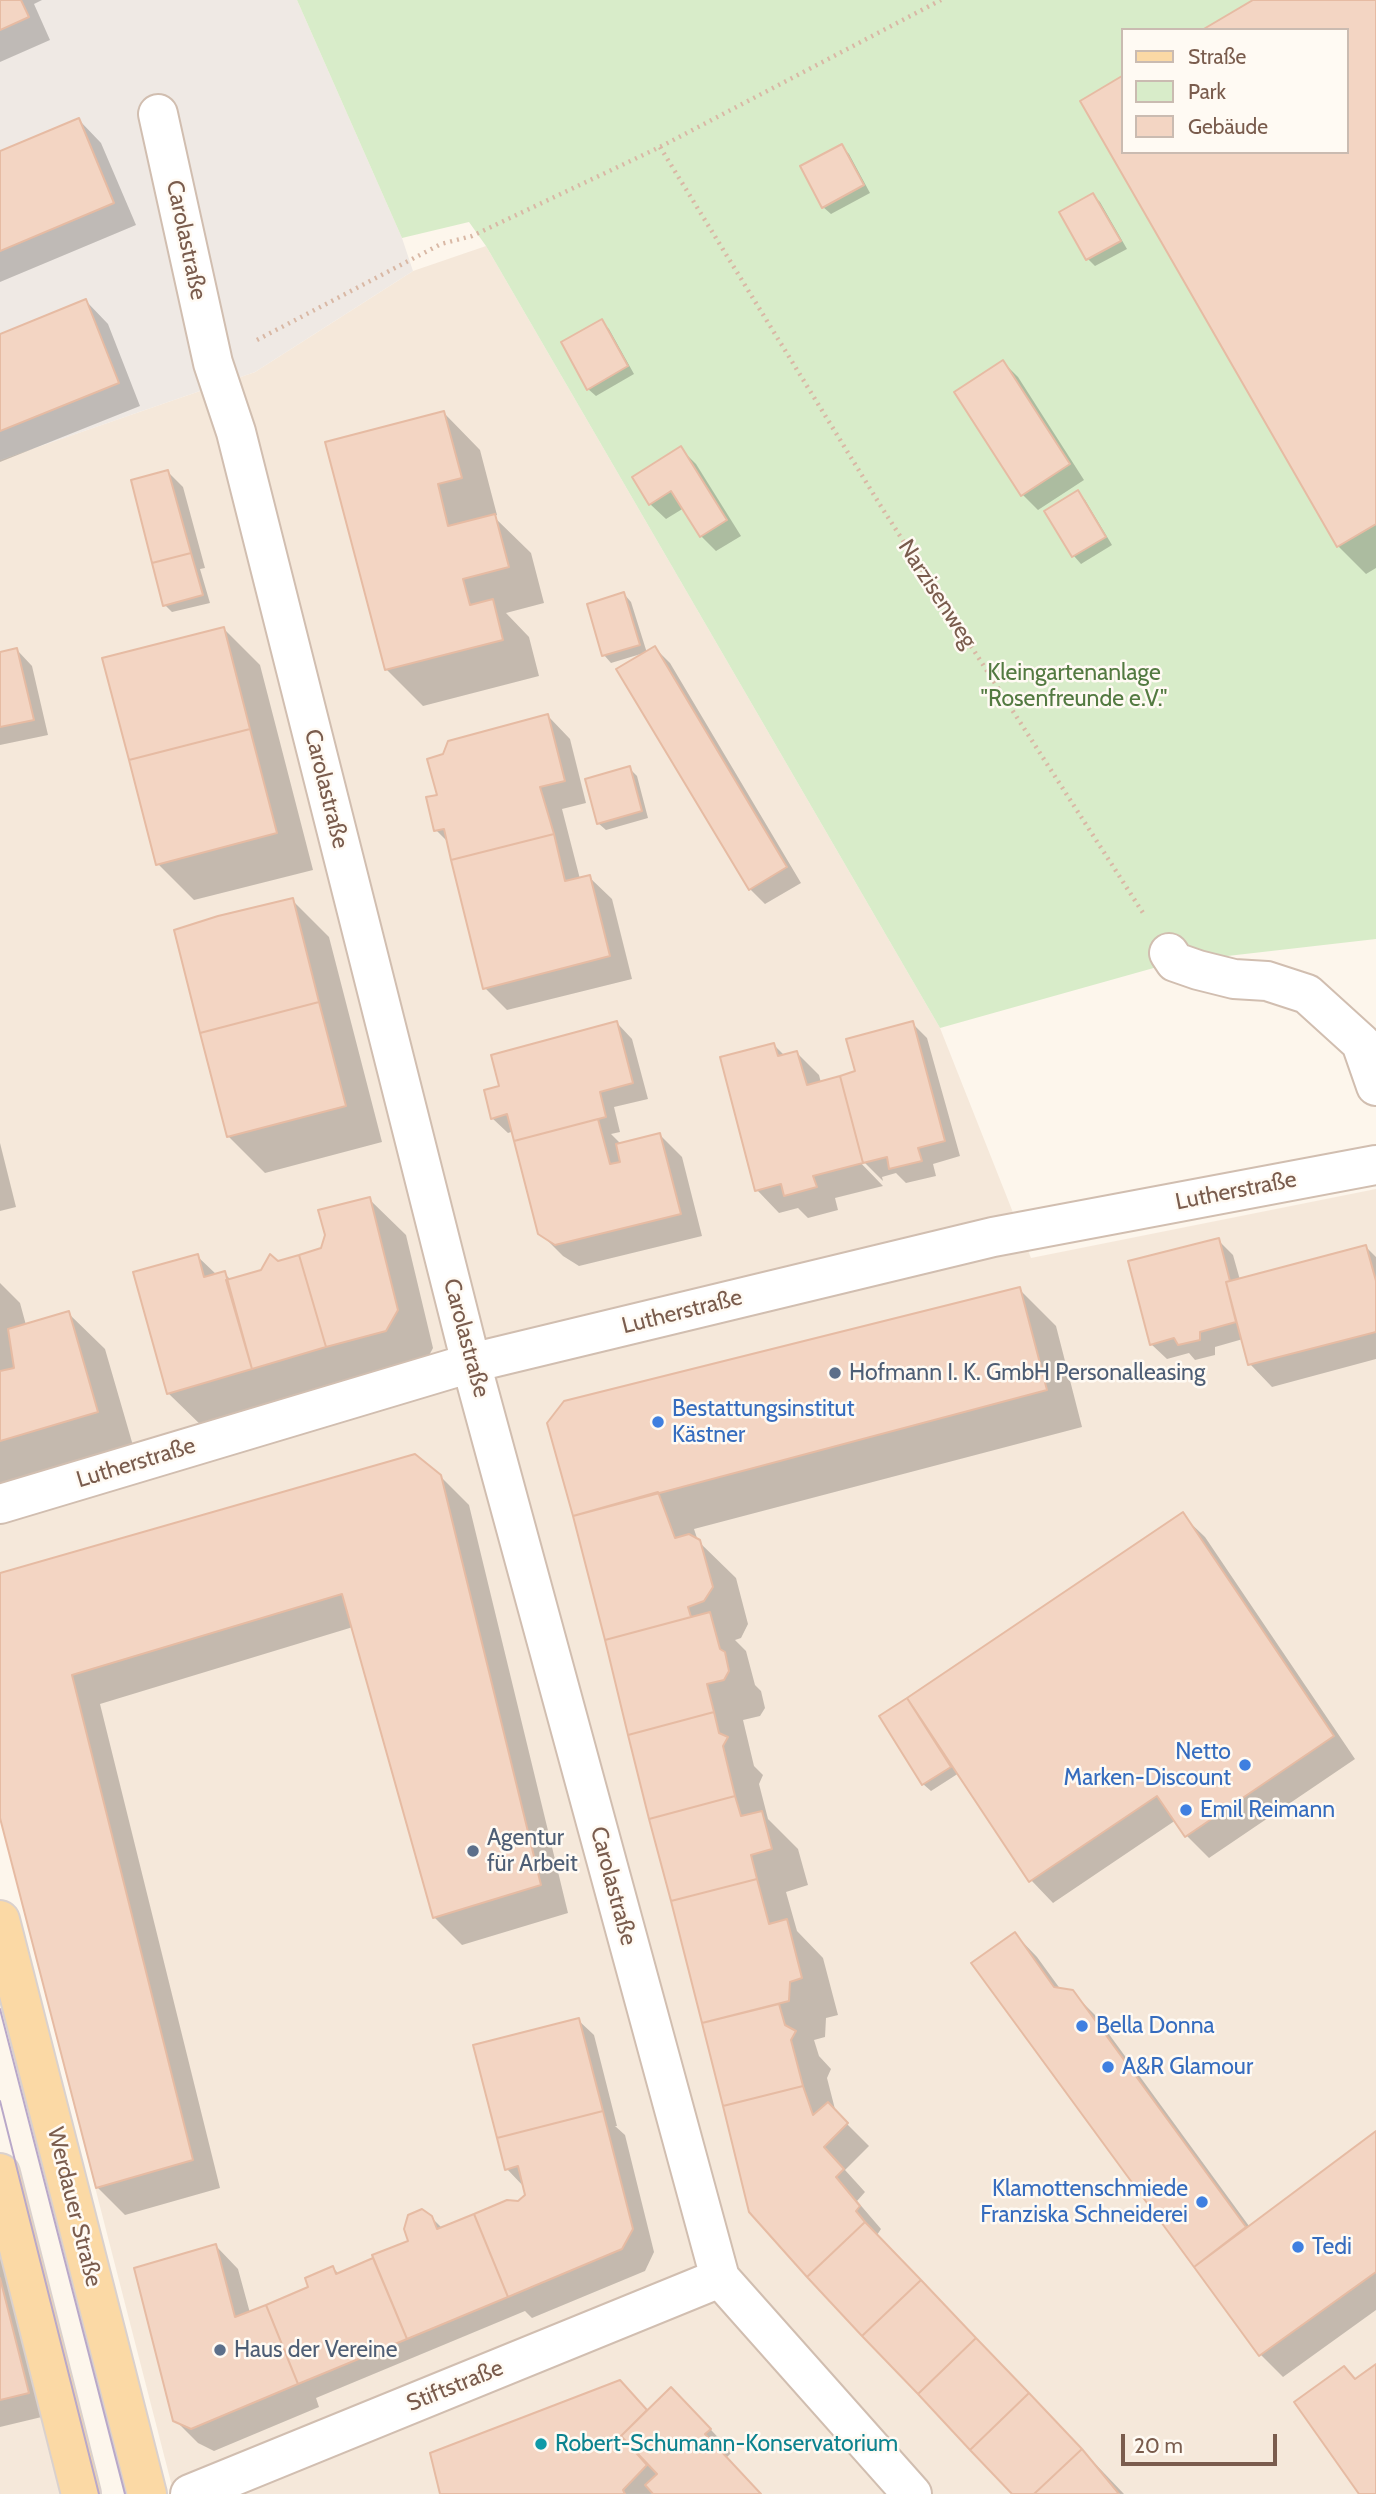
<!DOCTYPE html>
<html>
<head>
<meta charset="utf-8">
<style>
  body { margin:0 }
  #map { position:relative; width:1376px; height:2494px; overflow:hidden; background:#fdf6ec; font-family:Cabin,sans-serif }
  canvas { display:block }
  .legend { position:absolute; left:1121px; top:28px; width:228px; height:126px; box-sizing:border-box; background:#fffaf3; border:2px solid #cabbb1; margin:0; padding:9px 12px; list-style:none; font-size:21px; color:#7a5c4d }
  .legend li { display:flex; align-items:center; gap:14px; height:35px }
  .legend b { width:35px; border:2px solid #cabbb1 }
  .scale { position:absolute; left:1121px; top:2434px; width:156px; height:32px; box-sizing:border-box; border:4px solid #7a5c4d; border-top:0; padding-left:9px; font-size:21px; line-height:24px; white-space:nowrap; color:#7a5c4d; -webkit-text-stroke:5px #fffaf3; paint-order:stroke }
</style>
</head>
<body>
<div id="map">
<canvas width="1376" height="2494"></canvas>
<ul class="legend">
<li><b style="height:9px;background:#fbd9a5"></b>Straße</li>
<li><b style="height:19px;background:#d8ecc9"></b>Park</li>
<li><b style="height:19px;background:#f3d5c3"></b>Gebäude</li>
</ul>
<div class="scale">20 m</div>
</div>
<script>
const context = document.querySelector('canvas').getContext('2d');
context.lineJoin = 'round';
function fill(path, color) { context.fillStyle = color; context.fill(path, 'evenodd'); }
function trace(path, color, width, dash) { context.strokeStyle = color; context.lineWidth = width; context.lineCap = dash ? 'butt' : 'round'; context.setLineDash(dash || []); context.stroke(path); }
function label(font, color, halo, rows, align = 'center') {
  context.font = font + ' Cabin,sans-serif'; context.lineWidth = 5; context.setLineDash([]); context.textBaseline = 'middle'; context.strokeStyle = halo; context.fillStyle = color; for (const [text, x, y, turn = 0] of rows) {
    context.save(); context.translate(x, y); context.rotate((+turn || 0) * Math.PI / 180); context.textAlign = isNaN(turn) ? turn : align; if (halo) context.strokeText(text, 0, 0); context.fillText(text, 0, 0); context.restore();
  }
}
fill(new Path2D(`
  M 486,246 L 940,1028 L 1031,1258 L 1376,1189 L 1376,2494 L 174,2494 L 0,1818 L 0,460 L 255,372 L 413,271 Z
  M 0,2213 L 67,2494 L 0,2494 Z`), '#f5e8da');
fill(new Path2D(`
  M 0,0 L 297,0 L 402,238 L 413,271 L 255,372 L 0,460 Z`), '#efe9e4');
fill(new Path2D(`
  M 297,0 L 1376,0 L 1376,939 L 1175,962 L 940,1028 L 486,246 L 469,222 L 402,238 ZM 1122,30 L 1346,30 L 1346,152 L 1122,152 Z`), '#d8ecc9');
fill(new Path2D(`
  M 0,0 L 42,0 L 34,4 L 50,40 L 0,62 Z
  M 1256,0 L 1376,0 L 1376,568 L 1366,574 L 1338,546 L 1082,101 L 1122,78 L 1122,152 L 1346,152 L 1346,30 Z
  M 79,120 L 101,143 L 136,225 L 0,282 L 0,153 Z
  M 841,146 L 849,154 L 870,193 L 831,214 L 823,207 Z
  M 1093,195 L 1100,202 L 1127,249 L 1095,266 L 1088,259 Z
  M 86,301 L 108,324 L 140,406 L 0,462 L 0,336 Z
  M 602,322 L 609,329 L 634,374 L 596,396 L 588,389 Z
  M 1003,362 L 1018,377 L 1084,480 L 1038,510 L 1023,495 Z
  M 444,413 L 480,450 L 497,515 L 493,516 L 531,553 L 544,603 L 506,613 L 529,637 L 539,676 L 423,706 L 386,669 Z
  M 681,449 L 696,464 L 741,536 L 716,551 L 701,536 L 684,508 L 666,519 L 650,504 Z
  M 168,472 L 183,487 L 205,568 L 200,569 L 210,603 L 172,612 L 165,605 Z
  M 1077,493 L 1085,500 L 1112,545 L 1081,564 L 1074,556 L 1047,511 Z
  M 624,594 L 631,602 L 647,653 L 655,648 L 670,663 L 801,883 L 765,904 L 750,889 L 644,653 L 611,663 L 604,655 Z
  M 224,629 L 260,665 L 313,870 L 194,900 L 158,864 Z
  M 17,650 L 32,666 L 48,735 L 0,745 L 0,654 Z
  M 548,716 L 570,739 L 586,803 L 562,809 L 580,879 L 589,877 L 612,899 L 632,979 L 507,1010 L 485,988 L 449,843 L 436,830 L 439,796 Z
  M 629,768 L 637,776 L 648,818 L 606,830 L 598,823 Z
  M 292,900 L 329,937 L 382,1142 L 265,1173 L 229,1137 Z
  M 617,1023 L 632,1039 L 648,1099 L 614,1107 L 620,1132 L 611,1134 L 620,1143 L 660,1135 L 682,1157 L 702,1236 L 579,1266 L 563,1256 L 540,1233 L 514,1131 L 508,1133 L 492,1118 L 501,1087 Z
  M 912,1023 L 927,1038 L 960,1156 L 933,1164 L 936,1176 L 906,1183 L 896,1173 L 882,1177 L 883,1181 L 858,1156 L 856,1158 L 883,1186 L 835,1198 L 838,1210 L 808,1218 L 798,1208 L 779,1213 L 757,1190 L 774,1045 L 785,1056 L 797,1053 L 819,1075 L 821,1083 L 857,1073 Z
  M 0,1143 L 16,1207 L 0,1211 Z
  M 369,1199 L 406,1235 L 433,1348 L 423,1367 L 205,1429 L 168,1393 L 197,1256 L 217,1275 L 224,1273 L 231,1280 L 263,1271 L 277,1262 L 322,1249 Z
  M 1218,1240 L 1233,1255 L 1240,1280 L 1366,1247 L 1376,1257 L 1376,1359 L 1272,1387 L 1250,1364 L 1243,1339 L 1215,1347 L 1215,1355 L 1195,1360 L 1189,1353 L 1167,1359 L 1151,1344 Z
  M 0,1283 L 20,1303 L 26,1325 L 68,1313 L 105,1349 L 134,1449 L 0,1487 Z
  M 1019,1289 L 1056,1326 L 1082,1427 L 694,1529 L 698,1541 L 736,1578 L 748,1624 L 741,1638 L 735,1640 L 746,1651 L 755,1685 L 761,1691 L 765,1708 L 760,1716 L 743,1720 L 754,1766 L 763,1775 L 759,1784 L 768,1819 L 798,1849 L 808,1885 L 786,1892 L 797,1931 L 823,1958 L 838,2015 L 826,2018 L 825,2037 L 814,2040 L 819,2056 L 831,2069 L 827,2078 L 836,2113 L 869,2146 L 845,2170 L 865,2192 L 857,2201 L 881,2229 L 877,2235 L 1124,2494 L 1016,2494 L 725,2106 L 575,1515 Z
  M 440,1476 L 469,1505 L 568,1913 L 462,1945 L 434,1917 L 353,1627 L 100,1704 L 220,2188 L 125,2215 L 97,2187 L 0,1811 L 0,1575 Z
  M 1182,1515 L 1205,1537 L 1355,1759 L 1209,1858 L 1187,1836 L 1176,1820 L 1053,1903 L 1031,1880 L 959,1773 L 931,1791 L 923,1784 L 881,1717 Z
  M 1015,1934 L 1037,1957 L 1061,1990 L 1072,1992 L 1095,2015 L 1249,2226 L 1376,2134 L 1376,2310 L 1283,2377 L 1261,2355 L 974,1963 Z
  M 578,2020 L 594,2035 L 617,2126 L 615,2126 L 625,2135 L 654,2252 L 645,2271 L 532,2318 L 525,2311 L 316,2398 L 319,2407 L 214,2451 L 198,2443 L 175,2420 L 216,2246 L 238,2269 L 250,2313 L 311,2288 L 333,2268 L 339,2274 L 410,2242 L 431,2217 L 442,2228 L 519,2202 L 527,2196 L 525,2188 L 507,2169 Z
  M 0,2216 L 50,2415 L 0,2427 Z
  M 619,2382 L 648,2412 L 693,2411 L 732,2452 L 726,2458 L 760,2494 L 442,2494 Z`), '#0003');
const building = new Path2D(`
  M 0,0 L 21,0 L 29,17 L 0,30 Z
  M 1253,0 L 1376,0 L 1376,524 L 1337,547 L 1080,101 L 1122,76 L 1122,152 L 1346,152 L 1346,30 L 1202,30 Z
  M 79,118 L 114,203 L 0,251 L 0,151 Z
  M 842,144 L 864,185 L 822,208 L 800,166 Z
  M 1093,193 L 1121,241 L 1086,260 L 1059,212 Z
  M 86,299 L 119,383 L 0,431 L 0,334 Z
  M 602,319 L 628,366 L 587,390 L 561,342 Z
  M 1003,360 L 1070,464 L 1021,496 L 954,392 Z
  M 444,411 L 462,478 L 438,484 L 448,526 L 495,514 L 509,567 L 463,579 L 470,605 L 493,599 L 503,640 L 385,670 L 325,442 Z
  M 681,446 L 727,520 L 700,537 L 671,491 L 649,505 L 632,477 Z
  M 168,470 L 191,553 L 152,563 L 131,480 Z
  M 1078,490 L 1106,537 L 1072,557 L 1044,511 Z
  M 191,553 L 203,595 L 163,606 L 152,563 Z
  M 624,592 L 640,645 L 602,656 L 587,604 Z
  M 224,627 L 250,729 L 129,760 L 102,658 Z
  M 655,646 L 787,867 L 749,890 L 616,669 Z
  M 17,648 L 34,720 L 0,727 L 0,652 Z
  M 548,714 L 565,781 L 540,787 L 554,834 L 451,860 L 444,829 L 434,831 L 426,797 L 437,795 L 427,759 L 443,754 L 448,741 Z
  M 250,729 L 277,833 L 156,865 L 129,760 Z
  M 630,766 L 642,811 L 597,824 L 585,779 Z
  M 554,834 L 565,881 L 590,875 L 610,956 L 483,989 L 451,860 Z
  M 293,898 L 319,1002 L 200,1033 L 174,930 L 218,916 Z
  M 319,1002 L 346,1106 L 227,1137 L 200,1033 Z
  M 617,1021 L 633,1083 L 600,1092 L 606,1117 L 514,1141 L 507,1114 L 491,1119 L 484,1090 L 499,1086 L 491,1055 Z
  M 913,1021 L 945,1141 L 918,1148 L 922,1161 L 889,1169 L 887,1157 L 863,1163 L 840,1076 L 855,1071 L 846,1039 Z
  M 774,1043 L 778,1056 L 797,1051 L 807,1085 L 840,1076 L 863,1163 L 813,1176 L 817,1187 L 784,1196 L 781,1184 L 755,1191 L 720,1057 Z
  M 598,1119 L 610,1164 L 620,1162 L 616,1144 L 660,1133 L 681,1214 L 555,1245 L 538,1234 L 514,1141 Z
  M 370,1197 L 398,1310 L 386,1331 L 326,1347 L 299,1255 L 321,1248 L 325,1235 L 318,1210 Z
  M 1219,1238 L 1230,1281 L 1226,1282 L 1236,1322 L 1200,1332 L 1200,1340 L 1178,1345 L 1174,1338 L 1150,1345 L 1128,1261 Z
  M 1366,1245 L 1376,1281 L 1376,1332 L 1248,1365 L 1226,1282 Z
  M 198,1254 L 204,1277 L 225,1271 L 252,1369 L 167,1394 L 133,1272 Z
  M 270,1254 L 278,1261 L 299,1255 L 326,1347 L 252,1369 L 226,1280 L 261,1270 Z
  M 1020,1287 L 1047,1390 L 573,1516 L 547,1423 L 564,1401 Z
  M 69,1311 L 98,1412 L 0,1441 L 0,1371 L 14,1368 L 8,1329 Z
  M 415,1454 L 441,1475 L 541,1885 L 433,1918 L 342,1594 L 72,1675 L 193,2160 L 96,2188 L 0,1818 L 0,1573 Z
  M 658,1492 L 675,1538 L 689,1534 L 700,1540 L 713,1587 L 704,1601 L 688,1607 L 691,1617 L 605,1640 L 573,1516 Z
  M 1183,1512 L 1334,1736 L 1185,1837 L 1157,1796 L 1029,1882 L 907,1698 Z
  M 710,1612 L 720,1649 L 725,1652 L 729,1671 L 724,1680 L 707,1684 L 714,1712 L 628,1735 L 605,1640 Z
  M 907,1698 L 951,1767 L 922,1785 L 879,1716 Z
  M 714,1712 L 719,1733 L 728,1737 L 723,1746 L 735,1796 L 649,1819 L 628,1735 Z
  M 735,1796 L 741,1816 L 762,1811 L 772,1849 L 751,1855 L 757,1879 L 671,1901 L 649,1819 Z
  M 757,1879 L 769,1924 L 787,1919 L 802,1978 L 790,1982 L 789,2001 L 702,2023 L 671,1901 Z
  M 1015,1932 L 1054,1987 L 1073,1990 L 1246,2227 L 1194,2267 L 971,1963 Z
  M 779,2004 L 785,2025 L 796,2031 L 791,2040 L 803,2086 L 723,2106 L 702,2023 Z
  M 579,2018 L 603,2111 L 497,2138 L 473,2045 Z
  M 803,2086 L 813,2115 L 828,2102 L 848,2123 L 824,2147 L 844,2169 L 836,2177 L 860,2206 L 856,2211 L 865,2222 L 807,2277 L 749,2212 L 723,2106 Z
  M 603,2111 L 633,2229 L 622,2249 L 508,2297 L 474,2214 L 507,2200 L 518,2201 L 525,2195 L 518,2166 L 505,2170 L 497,2138 Z
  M 1376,2131 L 1376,2272 L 1259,2356 L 1194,2267 Z
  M 422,2209 L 432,2216 L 437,2229 L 474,2214 L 508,2297 L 407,2339 L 372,2255 L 408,2241 L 404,2229 L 408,2215 Z
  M 865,2222 L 921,2280 L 862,2336 L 807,2277 Z
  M 216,2244 L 235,2317 L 266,2305 L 298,2384 L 191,2429 L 173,2421 L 134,2268 Z
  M 373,2258 L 407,2339 L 298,2384 L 266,2305 L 308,2287 L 305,2278 L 333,2266 L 336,2274 Z
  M 0,2278 L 29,2393 L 0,2400 Z
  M 921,2280 L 976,2338 L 918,2394 L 862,2336 Z
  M 976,2338 L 1029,2393 L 970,2450 L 918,2394 Z
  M 1376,2364 L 1376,2494 L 1359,2494 L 1294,2402 L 1344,2366 L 1355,2379 Z
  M 620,2380 L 647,2410 L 621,2436 L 647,2465 L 623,2490 L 625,2494 L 440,2494 L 430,2453 Z
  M 671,2387 L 711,2429 L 705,2434 L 761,2494 L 653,2494 L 645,2485 L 657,2474 L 621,2436 Z
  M 1029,2393 L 1082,2449 L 1034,2494 L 1012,2494 L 970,2450 Z
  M 1082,2449 L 1119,2494 L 1034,2494 Z`);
fill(building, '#f3d5c3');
trace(building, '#e6bba3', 2);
const minor = new Path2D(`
  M 158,114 L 213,363 L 236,432 L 471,1363 L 720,2278 L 912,2494
  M 1169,953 L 1175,962 L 1198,970 L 1234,979 L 1267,981 L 1307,994 L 1361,1043 L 1376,1086
  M 0,1504 L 471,1363 L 993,1237 L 1376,1165
  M 190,2494 L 720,2278`);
const primary = new Path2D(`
  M 0,1920 L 147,2494
  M 0,2173 L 81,2494`);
trace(minor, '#d1beb0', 42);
trace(primary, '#dad1cd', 42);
trace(new Path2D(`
  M 660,147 L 882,508 L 1145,916
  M 257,340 L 441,244 L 472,236 L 660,147 L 941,0`), '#d9b8a5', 4.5, [2, 5]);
trace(minor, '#fff', 38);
trace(primary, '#fbd9a5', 38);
trace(new Path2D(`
  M 0,2009 L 125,2494
  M 0,2101 L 99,2494`), '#b9a8c9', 2);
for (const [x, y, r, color] of [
  [835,1373,7,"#5c6f8a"],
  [658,1422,7,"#3f7fe0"],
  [1245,1765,7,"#3f7fe0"],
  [1186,1810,7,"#3f7fe0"],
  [473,1851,7,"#5c6f8a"],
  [1082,2026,7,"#3f7fe0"],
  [1108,2067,7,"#3f7fe0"],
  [1202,2202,7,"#3f7fe0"],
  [1298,2247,7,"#3f7fe0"],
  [220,2350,7,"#5c6f8a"],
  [541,2444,7,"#0f9aa8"]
]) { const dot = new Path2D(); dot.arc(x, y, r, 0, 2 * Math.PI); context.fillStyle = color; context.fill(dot); trace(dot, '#fffaf3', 2.5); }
label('23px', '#7a5c4d', '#fffaf3', [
  ["Carolastraße",186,240,78],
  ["Narzisenweg",937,594,57],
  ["Carolastraße",326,789,76],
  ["Lutherstraße",1236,1191,-11],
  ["Lutherstraße",682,1312,-14],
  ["Carolastraße",466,1338,75],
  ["Lutherstraße",136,1463,-17],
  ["Carolastraße",613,1886,75],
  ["Werdauer Straße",74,2207,76],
  ["Stiftstraße",455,2386,-22]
]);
label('23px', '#537a41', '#fffaf3', [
  ["Kleingartenanlage",1074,673],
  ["\"Rosenfreunde e.V.\"",1074,699]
]);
label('23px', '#4e5e75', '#fffaf3', [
  ["Hofmann I. K. GmbH Personalleasing",849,1373],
  ["Agentur",487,1838],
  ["für Arbeit",487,1864],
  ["Haus der Vereine",234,2350]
], 'left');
label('23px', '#366cbe', '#fffaf3', [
  ["Bestattungsinstitut",672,1409],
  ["Kästner",672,1435],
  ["Netto",1231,1752,"right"],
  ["Marken-Discount",1231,1778,"right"],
  ["Emil Reimann",1200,1810],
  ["Bella Donna",1096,2026],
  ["A&R Glamour",1122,2067],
  ["Klamottenschmiede",1188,2189,"right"],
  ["Franziska Schneiderei",1188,2215,"right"],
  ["Tedi",1312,2247]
], 'left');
label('23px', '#0d838f', '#fffaf3', [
  ["Robert-Schumann-Konservatorium",555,2444]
], 'left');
</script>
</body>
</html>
